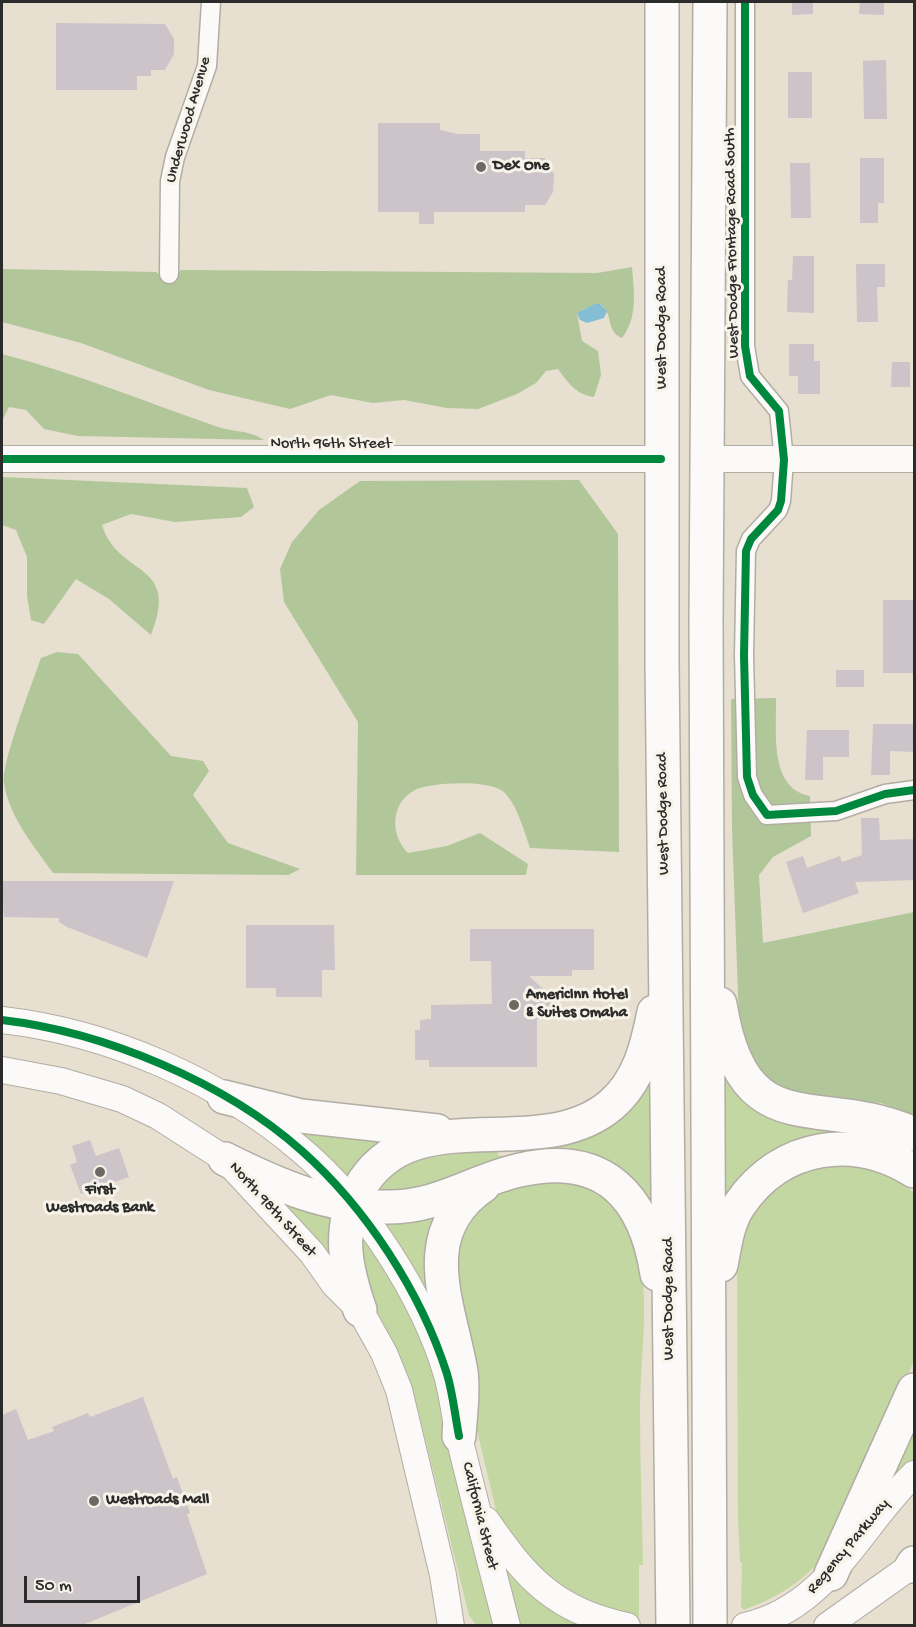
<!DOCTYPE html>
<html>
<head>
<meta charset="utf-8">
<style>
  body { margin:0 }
  #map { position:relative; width:916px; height:1627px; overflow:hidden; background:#e7dfd0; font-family:"Gochi Hand",sans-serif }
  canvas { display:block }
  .frame { position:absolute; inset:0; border:3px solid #2b2b2b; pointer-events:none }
  .scale { position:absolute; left:24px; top:1576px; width:116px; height:27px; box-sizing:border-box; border:3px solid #2b2b2b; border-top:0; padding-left:8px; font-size:18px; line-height:21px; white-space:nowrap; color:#2b2b2b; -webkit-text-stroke:4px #f7f3e8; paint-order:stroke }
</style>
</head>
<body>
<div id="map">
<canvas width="916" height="1627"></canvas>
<div class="frame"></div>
<div class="scale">50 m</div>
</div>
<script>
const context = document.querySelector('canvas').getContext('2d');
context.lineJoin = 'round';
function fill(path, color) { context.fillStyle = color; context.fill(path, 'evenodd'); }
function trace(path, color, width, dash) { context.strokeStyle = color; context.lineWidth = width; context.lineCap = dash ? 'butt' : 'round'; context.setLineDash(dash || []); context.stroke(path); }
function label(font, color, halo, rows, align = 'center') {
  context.font = font + ' "Gochi Hand",sans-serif'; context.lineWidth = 6; context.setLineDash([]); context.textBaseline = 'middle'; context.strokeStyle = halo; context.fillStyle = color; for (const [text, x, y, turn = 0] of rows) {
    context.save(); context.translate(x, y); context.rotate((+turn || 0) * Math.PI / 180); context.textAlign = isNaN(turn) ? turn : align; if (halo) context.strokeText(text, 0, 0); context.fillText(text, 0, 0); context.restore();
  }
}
fill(new Path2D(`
  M 723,1059 C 767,1113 767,1128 842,1128 L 842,1138 L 725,1200 Z
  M 652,1065 L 658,1232 L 624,1185 L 473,1178 L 374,1197 L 380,1179 L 407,1156 L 497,1147 L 498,1155 L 507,1157 L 566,1145 L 575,1141 Z
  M 304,1133 L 382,1141 L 383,1148 L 347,1179 L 302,1136 Z
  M 845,1161 L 895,1177 L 914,1193 L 914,1361 L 827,1552 C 804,1582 778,1597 744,1610 L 741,1607 L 742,1562 L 740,1562 L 738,1519 L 737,1252 L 751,1211 L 789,1174 Z
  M 560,1178 C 590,1188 621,1202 633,1234 C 653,1290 640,1353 640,1410 C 640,1462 642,1513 643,1565 L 639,1565 L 639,1617 L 615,1615 L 564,1600 L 498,1519 L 476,1426 L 449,1275 L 470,1210 L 494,1191 Z
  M 278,1197 L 329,1215 L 334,1219 L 336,1269 Z
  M 441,1212 L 439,1319 L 381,1222 Z
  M 359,1228 L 415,1322 L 436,1382 L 493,1625 L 476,1625 L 469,1615 L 416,1402 L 396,1347 L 366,1291 Z
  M 914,1418 L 914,1461 L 892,1481 L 888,1478 Z
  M 498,1553 L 592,1624 L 516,1625 Z`), '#c3d7a3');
fill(new Path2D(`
  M 632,267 C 634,293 638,317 622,338 C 605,331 614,313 600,304 L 594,304 L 577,313 L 582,341 L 598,351 L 601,375 L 594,397 C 577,395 568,383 558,369 L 546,371 L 536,383 L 517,394 L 478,409 L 447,408 L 404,400 L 373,403 L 331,395 L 290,409 L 209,390 L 81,343 L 2,322 L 2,269 L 156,272 L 164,279 L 177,276 L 181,270 L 597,273 Z
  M 2,354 C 75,373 144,401 215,426 C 231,432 250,430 264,440 L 78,436 L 44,429 L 26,410 L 9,407 L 2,421 Z
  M 2,477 L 247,488 L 254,507 L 241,517 L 175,522 L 131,514 L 102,525 C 118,578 181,560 151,635 L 109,599 L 76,579 L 44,624 L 31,620 L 27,596 L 27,557 L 16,530 L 2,525 Z
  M 579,480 L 618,534 L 619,852 L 530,848 C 524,831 518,807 505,793 C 492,779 431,782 415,790 C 390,803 390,835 408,853 L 447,846 L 480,833 L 528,864 L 526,875 L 356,875 L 358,722 L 284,602 L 280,569 L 292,542 L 319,510 L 360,481 Z
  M 57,652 L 78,654 L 171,756 L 203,761 L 209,771 L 193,795 L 228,843 L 300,869 L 288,875 L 53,873 C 34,846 9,817 4,783 C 1,764 33,681 41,658 Z
  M 776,698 C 777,730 768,788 810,796 L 811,836 L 773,857 L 759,875 L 763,943 L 914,912 L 914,1116 L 881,1103 L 819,1097 L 774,1087 L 748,1061 L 739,1021 L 732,829 L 731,699 Z`), '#b1c79a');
fill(new Path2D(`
  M 594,304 L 600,304 L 607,311 L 604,318 L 587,323 L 580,320 L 577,313 Z`), '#83bed4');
fill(new Path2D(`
  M 792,2 L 813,2 L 813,14 L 792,15 Z
  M 860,2 L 884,2 L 884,15 L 859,14 Z
  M 56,23 L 165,24 L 174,39 L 174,54 L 165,70 L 151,70 L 151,76 L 137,76 L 137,90 L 56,90 Z
  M 886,60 L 887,119 L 864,119 L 863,61 Z
  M 788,72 L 812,72 L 812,118 L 788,118 Z
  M 378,123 L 440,123 L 440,130 L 458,134 L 480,134 L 480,151 L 525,151 L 525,158 L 545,158 L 554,174 L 553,192 L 545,205 L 525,205 L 525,212 L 434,212 L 434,224 L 419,224 L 419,212 L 378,212 Z
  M 860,158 L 884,158 L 884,203 L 878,203 L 878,223 L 860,223 Z
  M 790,163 L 810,163 L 811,218 L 791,218 Z
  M 793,256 L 814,256 L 814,313 L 787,312 L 788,280 L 792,280 Z
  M 856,264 L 885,264 L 885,287 L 877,287 L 878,322 L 857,322 Z
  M 789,344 L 814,344 L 814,361 L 820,361 L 820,394 L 798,394 L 798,376 L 789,376 Z
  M 892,362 L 910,362 L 910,387 L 891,387 Z
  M 883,600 L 915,600 L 915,673 L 883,673 Z
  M 836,670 L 864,670 L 864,687 L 836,687 Z
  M 873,724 L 915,724 L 915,752 L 890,751 L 890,775 L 871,775 Z
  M 807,730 L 849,730 L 849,757 L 823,757 L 823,780 L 805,780 Z
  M 861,818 L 879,818 L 880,840 L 915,839 L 915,880 L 855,882 L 859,893 L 803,913 L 786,862 L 803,856 L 807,868 L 840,856 L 842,862 L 862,855 Z
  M 2,881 L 174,881 L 147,958 L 67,927 L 59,922 L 59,918 L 4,917 Z
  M 246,925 L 334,925 L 335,970 L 322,970 L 322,997 L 276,997 L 276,988 L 246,988 Z
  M 470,929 L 594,929 L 594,970 L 572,970 L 572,976 L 529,976 L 575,1019 L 537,1019 L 537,1067 L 429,1067 L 429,1060 L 415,1060 L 415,1030 L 420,1030 L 420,1020 L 431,1019 L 431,1005 L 492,1004 L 491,961 L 470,961 Z
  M 90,1140 L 96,1156 L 119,1148 L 129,1177 L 81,1194 L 70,1165 L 77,1162 L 72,1146 Z
  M 143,1397 L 173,1479 L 177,1477 L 190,1513 L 187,1514 L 207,1574 L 80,1626 L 2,1626 L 2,1415 L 16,1409 L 28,1440 L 54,1431 L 52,1427 L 88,1413 L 90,1417 Z`), '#ccc4c8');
const street = new Path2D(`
  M 745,2 L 745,346 L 750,376 L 779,411 L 784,460 L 781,501 L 778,510 L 751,539 L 746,551 L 744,655 L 747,777 L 753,795 L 767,815 L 836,811 L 885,794 L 914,790
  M 169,274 L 170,181 L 175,157 L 207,66 L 211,2`);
const secondary = new Path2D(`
  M 2,459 L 661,459
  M 707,459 L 914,459
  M 2,1020 C 108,1032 219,1080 301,1150 C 363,1202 424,1296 447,1375 C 453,1396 455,1419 460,1441 C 475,1503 491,1564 507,1626
  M 2,1070 L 61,1081 L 122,1099 L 158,1116 L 225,1159 L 312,1253 L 334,1284 L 360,1310 L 384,1353 L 399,1390 L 443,1575 L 451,1626
  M 486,1520 C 526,1578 555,1611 627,1626
  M 745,1626 C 827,1608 859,1528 914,1474
  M 827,1626 L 914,1564`);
const highway = new Path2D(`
  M 662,2 L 662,662 L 673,1626
  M 710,2 L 706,620 L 710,1626
  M 720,1004 C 743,1150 821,1091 914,1134
  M 224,1097 L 301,1116 L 437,1131
  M 225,1159 C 277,1185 329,1208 389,1207 C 440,1207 474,1180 520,1170 C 604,1151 645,1196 657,1274
  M 721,1265 C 725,1244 728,1221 740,1204 C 782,1143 855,1134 914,1171
  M 360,1310 C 346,1270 337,1230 358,1191 C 410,1094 538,1167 611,1105 C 639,1081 647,1047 654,1012
  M 459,1436 C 460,1416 464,1392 461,1372 C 450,1306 413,1234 483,1186
  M 912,1566 L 914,1563
  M 831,1574 L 914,1390`);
trace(street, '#b2ada3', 21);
trace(secondary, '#b2ada3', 28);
trace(highway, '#b2ada3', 36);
trace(street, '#fbfaf8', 18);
trace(secondary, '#fbfaf8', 26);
trace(highway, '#fbfaf8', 33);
trace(new Path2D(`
  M 745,2 L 745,346 L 750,376 L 779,411 L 784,460 L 781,501 L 778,510 L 751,539 L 746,551 L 744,655 L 747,777 L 753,795 L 767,815 L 836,811 L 885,794 L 914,790
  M 2,459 L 661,459
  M 2,1020 C 104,1032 225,1082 302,1151 C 366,1208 421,1292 447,1374 C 453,1394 455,1416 459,1436`), '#00873e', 8);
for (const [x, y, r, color] of [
  [481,167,6,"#6d6a65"],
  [514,1005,6,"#6d6a65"],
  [100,1172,6,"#6d6a65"],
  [94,1501,6,"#6d6a65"]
]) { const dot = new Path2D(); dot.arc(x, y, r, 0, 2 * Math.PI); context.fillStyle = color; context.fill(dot); trace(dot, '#f7f3e8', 2); }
label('16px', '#2b2b2b', '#f7f3e8', [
  ["Underwood Avenue",189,120,-74],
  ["West Dodge Frontage Road South",733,243,-91],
  ["West Dodge Road",663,328,-90],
  ["North 96th Street",331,445],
  ["West Dodge Road",664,814,-91],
  ["North 98th Street",272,1210,48],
  ["West Dodge Road",670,1299,-90],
  ["California Street",479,1516,76],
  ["Regency Parkway",849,1547,-50]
]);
label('bold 16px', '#2b2b2b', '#f7f3e8', [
  ["Dex One",493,167],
  ["AmericInn Hotel",526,996],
  ["& Suites Omaha",526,1014],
  ["First",100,1191,"center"],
  ["Westroads Bank",100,1209,"center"],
  ["Westroads Mall",106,1501]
], 'left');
</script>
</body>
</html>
